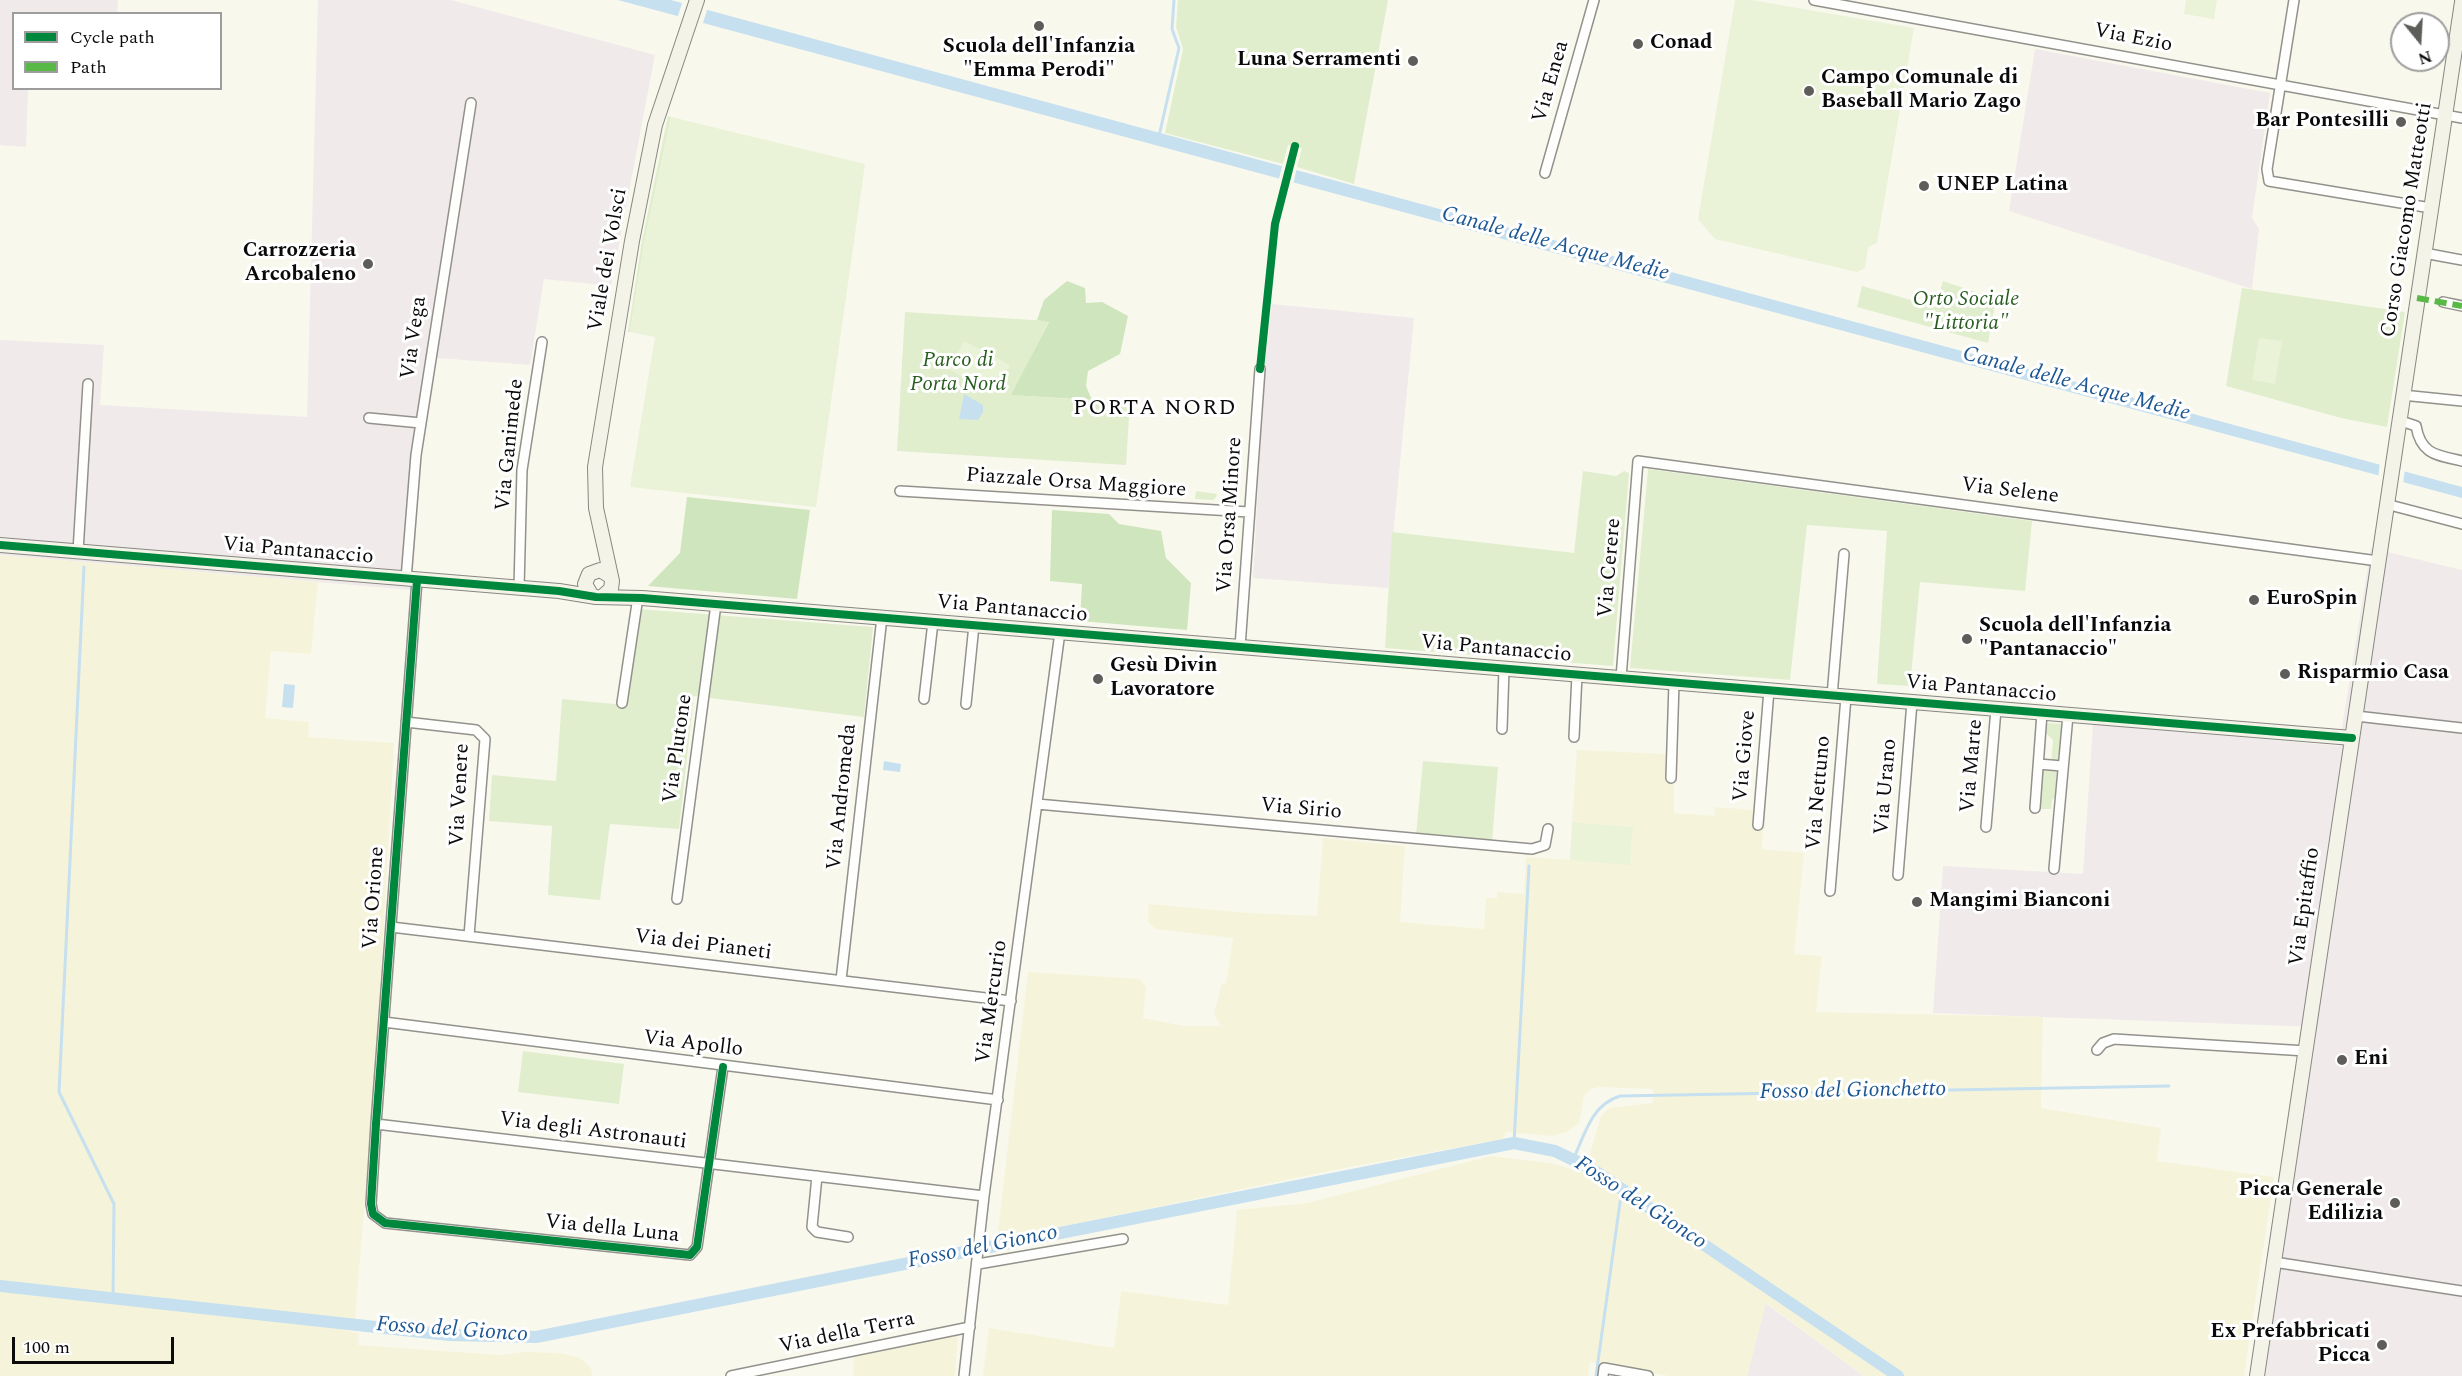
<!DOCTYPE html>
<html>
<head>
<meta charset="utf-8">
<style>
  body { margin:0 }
  #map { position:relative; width:2462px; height:1376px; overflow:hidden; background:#f9f8ed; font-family:Spectral,serif }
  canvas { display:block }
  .legend { position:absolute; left:12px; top:12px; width:210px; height:78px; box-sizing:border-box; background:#fff; border:2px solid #9d9d9d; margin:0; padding:8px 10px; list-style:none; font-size:18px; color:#0a0a0a }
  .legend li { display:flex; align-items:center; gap:12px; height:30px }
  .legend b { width:30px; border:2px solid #9d9d9d }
  .north { position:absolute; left:2390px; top:12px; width:60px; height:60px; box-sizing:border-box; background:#fff; border:2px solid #9d9d9d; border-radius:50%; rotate:162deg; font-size:16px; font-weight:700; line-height:24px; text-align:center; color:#0a0a0a }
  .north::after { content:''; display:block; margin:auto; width:21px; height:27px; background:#5e5d59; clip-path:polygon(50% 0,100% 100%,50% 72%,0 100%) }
  .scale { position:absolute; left:12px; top:1337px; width:162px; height:27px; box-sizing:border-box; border:3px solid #0a0a0a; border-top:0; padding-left:8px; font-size:18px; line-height:21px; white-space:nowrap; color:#0a0a0a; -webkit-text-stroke:4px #fff; paint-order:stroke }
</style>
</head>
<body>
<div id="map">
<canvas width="2462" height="1376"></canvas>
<ul class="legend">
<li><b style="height:8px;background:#00873e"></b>Cycle path</li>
<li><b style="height:8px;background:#58b947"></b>Path</li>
</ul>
<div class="north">N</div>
<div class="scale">100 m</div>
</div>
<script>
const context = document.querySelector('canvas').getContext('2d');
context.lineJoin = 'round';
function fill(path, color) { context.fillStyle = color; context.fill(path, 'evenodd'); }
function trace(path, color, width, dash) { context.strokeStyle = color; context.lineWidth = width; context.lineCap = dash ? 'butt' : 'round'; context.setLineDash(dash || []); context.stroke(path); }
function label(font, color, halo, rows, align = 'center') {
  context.font = font + ' Spectral,serif'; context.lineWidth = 6; context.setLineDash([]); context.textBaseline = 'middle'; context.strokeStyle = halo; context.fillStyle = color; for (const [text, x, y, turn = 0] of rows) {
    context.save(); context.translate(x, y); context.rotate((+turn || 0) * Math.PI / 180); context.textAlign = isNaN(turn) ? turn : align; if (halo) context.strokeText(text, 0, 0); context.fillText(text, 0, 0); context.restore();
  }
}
fill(new Path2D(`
  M 0,0 L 118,0 L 117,13 L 14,14 L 14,88 L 28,89 L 26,147 L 0,145 Z
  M 318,0 L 451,0 L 655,55 L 611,286 L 544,279 L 530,365 L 437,358 L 421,455 L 412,590 L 0,555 L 0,340 L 104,345 L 100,405 L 307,417 Z
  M 2035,49 L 2270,93 L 2252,218 L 2259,229 L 2252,289 L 2009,211 Z
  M 1272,304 L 1414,318 L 1388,588 L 1253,578 L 1265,360 Z
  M 2371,548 L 2462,570 L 2462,1376 L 2265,1376 L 2317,1027 L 1933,1013 L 1943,866 L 2083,874 L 2093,724 L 2339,746 Z
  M 1765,1303 L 1864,1376 L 1747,1376 Z`), '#f0eaeb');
fill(new Path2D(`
  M 0,555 L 318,582 L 311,654 L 271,651 L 265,718 L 309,722 L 308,737 L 394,743 L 375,1079 L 355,1319 L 349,1319 L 348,1331 L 359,1333 L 358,1345 L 499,1355 L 523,1352 L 561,1353 L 580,1358 L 591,1368 L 593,1376 L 0,1376 Z
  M 1577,750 L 1666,754 L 1665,781 L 1674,782 L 1674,813 L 1714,816 L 1715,807 L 1754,810 L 1753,827 L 1763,829 L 1762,849 L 1804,853 L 1794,954 L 1822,956 L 1816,1012 L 2043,1017 L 2041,1108 L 2161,1128 L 2157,1161 L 2274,1177 L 2244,1376 L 1864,1376 L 1766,1303 L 1747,1376 L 1669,1376 L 1590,1362 L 1588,1376 L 983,1376 L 989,1328 L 1114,1348 L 1121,1291 L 1228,1305 L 1237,1210 L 1307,1203 L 1491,1156 L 1551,1163 L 1581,1172 L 1588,1161 L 1601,1116 L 1609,1108 L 1653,1103 L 1653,1089 L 1599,1087 L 1591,1089 L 1584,1096 L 1579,1123 L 1567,1132 L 1552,1136 L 1506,1132 L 1503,1139 L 1339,1169 L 997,1240 L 1028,972 L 1140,979 L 1146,987 L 1143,1018 L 1184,1026 L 1221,1026 L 1214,1014 L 1222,983 L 1226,984 L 1233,938 L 1155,929 L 1148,921 L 1149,904 L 1248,913 L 1317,916 L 1323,838 L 1405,846 L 1400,922 L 1484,929 L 1486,898 L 1497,898 L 1497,892 L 1524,894 L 1526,857 L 1630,864 L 1633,827 L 1572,822 Z
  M 958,1334 L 955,1376 L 853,1376 L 854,1356 Z`), '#f5f4da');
fill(new Path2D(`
  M 1178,0 L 1388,0 L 1354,184 L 1297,167 L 1302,148 L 1288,145 L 1283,164 L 1165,133 L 1183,49 L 1176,27 Z
  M 668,116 L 671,117 L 644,244 L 630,332 L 628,332 L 642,241 Z
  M 1943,281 L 1996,299 L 1988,343 L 1857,307 L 1862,286 L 1935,307 Z
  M 2242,288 L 2405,312 L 2387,427 L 2341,418 L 2226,386 Z
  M 905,312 L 1049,321 L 1012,395 L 1130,403 L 1126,465 L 897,451 Z
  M 1648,469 L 2032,521 L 2025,591 L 1920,582 L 1910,686 L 1877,684 L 1887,531 L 1807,525 L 1790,680 L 1630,668 Z
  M 1583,471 L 1616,476 L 1624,471 L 1629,473 L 1613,666 L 1385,648 L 1392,532 L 1574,553 Z
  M 1196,491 L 1217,494 L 1216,497 L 1213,500 L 1195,499 Z
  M 638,609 L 873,627 L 864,717 L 694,696 L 679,829 L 610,824 L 600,900 L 548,895 L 552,826 L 489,821 L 492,775 L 556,781 L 562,699 L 625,705 Z
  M 2046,723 L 2064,724 L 2061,752 L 2058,754 L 2055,797 L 2052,800 L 2051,809 L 2039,809 L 2042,771 L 2051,764 L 2053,740 L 2045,732 Z
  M 1423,761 L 1498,767 L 1492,842 L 1416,835 Z
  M 523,1051 L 624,1064 L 619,1104 L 518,1092 Z`), '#e0eece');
fill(new Path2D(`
  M 1067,281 L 1085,288 L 1086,303 L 1102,302 L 1128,316 L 1120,354 L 1088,371 L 1086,386 L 1092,400 L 1011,395 L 1049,322 L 1037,320 L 1044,300 Z
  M 687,497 L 810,510 L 797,599 L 648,586 L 680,553 Z
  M 1052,510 L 1109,514 L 1119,524 L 1161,531 L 1166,558 L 1191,583 L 1187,630 L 1080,621 L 1082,584 L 1050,581 Z`), '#cfe5bd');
fill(new Path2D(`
  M 1735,0 L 1751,0 L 1914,28 L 1877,243 L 1868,247 L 1865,268 L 1857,272 L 1715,239 L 1698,219 Z
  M 2186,0 L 2217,0 L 2214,19 L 2184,14 Z
  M 671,117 L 865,164 L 816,507 L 630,487 L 655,337 L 630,332 L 644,244 Z
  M 2259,338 L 2282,341 L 2275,384 L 2252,380 Z
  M 964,341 L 1010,365 L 994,394 L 949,369 Z
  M 1572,822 L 1633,827 L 1630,865 L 1570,860 Z`), '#eaf2d8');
fill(new Path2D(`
  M 618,0 L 671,0 L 2462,487 L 2462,498 Z
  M 964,394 L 983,405 L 983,412 L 978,420 L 959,419 Z
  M 284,684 L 295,685 L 293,708 L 282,707 Z
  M 884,761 L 901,764 L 900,772 L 883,770 Z`), '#c6e0f0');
fill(new Path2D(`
  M 683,0 L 708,7 L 702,26 L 677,19 Z
  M 1283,163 L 1297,167 L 1293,185 L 1278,182 Z
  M 2380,461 L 2405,468 L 2403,485 L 2378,479 Z`), '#f9f8ed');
trace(new Path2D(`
  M 1159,136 L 1179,48 L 1172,29 L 1174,0
  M 84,567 L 59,1092 L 114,1204 L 113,1298
  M 1514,1143 L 1529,866
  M 1573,1160 C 1585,1134 1591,1105 1620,1096 L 2169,1086
  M 1596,1376 L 1622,1188`), '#c6e0f0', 3);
trace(new Path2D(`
  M 0,1286 L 449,1335 L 536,1337 L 1514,1143 L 1555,1151 L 1592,1169 L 1898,1376`), '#c6e0f0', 12);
const street = new Path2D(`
  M 1814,0 L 2462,118
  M 2294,0 L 2267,169 L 2269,181 L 2431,208
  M 1545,173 L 1594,0
  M 2424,253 L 2462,260
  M 2443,302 L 2462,306
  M 2402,395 L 2462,401
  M 369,418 L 421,423
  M 2398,420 L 2416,426 C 2421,455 2437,455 2462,461
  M 900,491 L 1249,512
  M 2386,504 L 2462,524
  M 78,552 L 88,384
  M 406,579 L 416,455 L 471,103
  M 417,580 L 376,1124 L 371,1204 L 373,1214 L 385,1223 L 690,1255 L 697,1247 L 723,1067
  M 519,588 L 522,470 L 542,342
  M 1240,647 L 1260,369
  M 1621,678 L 1638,461 L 2378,561
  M 1832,696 L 1844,554
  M 924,699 L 933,622
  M 622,703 L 638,597
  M 966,704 L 974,625
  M 2356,716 L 2462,728
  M 406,722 L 476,730 L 485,739 L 469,936
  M 1502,729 L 1504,669
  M 1574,737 L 1577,675
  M 2039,764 L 2062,766
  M 1671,778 L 1674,683
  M 1037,804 L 1532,849 L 1545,845 L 1548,829
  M 2035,808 L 2042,713
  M 1758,825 L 1769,690
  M 1986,827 L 1996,709
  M 2054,869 L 2068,715
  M 1898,875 L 1912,702
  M 1830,891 L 1846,697
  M 677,899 L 716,604
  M 391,927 L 1011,1001
  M 841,980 L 882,617
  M 384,1022 L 998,1100
  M 2097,1050 L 2103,1043 L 2114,1039 L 2306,1051
  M 376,1124 L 984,1196
  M 817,1176 L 812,1227 L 817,1232 L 848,1237
  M 2274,1262 L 2462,1291
  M 978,1264 L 1123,1239
  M 731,1376 L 970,1327
  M 964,1376 L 984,1196 L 1060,632
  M 1603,1376 L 1604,1368 L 1648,1376`);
const secondary = new Path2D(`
  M 0,545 L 559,591 L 596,597 L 642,598 L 2352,738
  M 592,596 L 585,584 L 589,574 L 600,570 L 610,576
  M 603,596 L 611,589 L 612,581 L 596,508 L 595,467 L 632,241 L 655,125 L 697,0
  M 2257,1376 L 2462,2`);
trace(street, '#92918c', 12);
trace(secondary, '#888883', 16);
trace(street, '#fefefc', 9);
trace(secondary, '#f3f3e8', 14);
trace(new Path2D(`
  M 2417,298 L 2462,306`), '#58b947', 6, [12, 6]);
trace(new Path2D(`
  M 1260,369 L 1275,224 L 1295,146
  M 0,545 L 559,591 L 596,597 L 642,598 L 2352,738
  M 417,580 L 376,1124 L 371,1204 L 373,1214 L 385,1223 L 690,1255 L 697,1247 L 723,1067`), '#00873e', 8);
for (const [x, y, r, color] of [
  [1039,26,6,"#5e5d59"],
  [1638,44,6,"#5e5d59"],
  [1413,61,6,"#5e5d59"],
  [1809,91,6,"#5e5d59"],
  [2401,122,6,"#5e5d59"],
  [1924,186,6,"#5e5d59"],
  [368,264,6,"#5e5d59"],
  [2254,600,6,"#5e5d59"],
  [1967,639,6,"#5e5d59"],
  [2285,674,6,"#5e5d59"],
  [1098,679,6,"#5e5d59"],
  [1917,902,6,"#5e5d59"],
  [2342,1060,6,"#5e5d59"],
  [2395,1203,6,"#5e5d59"],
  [2382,1345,6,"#5e5d59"]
]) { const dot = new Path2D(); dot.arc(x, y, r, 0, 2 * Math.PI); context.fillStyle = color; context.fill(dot); trace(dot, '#fff', 2); }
label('21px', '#0a0a0a', '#fff', [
  ["Via Ezio",2133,39,11],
  ["Via Enea",1552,82,-74],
  ["Corso Giacomo Matteotti",2408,220,-81],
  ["Viale dei Volsci",609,260,-80],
  ["Via Vega",415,338,-82],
  ["Via Ganimede",511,445,-84],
  ["Piazzale Orsa Maggiore",1076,484,4],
  ["Via Selene",2010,492,7],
  ["Via Orsa Minore",1231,515,-86],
  ["Via Pantanaccio",298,552,5],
  ["Via Cerere",1611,568,-85],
  ["Via Pantanaccio",1012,610,5],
  ["Via Pantanaccio",1496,650,5],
  ["Via Pantanaccio",1981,690,5],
  ["Via Plutone",679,749,-82],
  ["Via Giove",1746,756,-85],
  ["Via Marte",1973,766,-85],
  ["Via Urano",1887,787,-85],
  ["Via Nettuno",1820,793,-85],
  ["Via Venere",461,795,-87],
  ["Via Andromeda",843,797,-84],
  ["Via Sirio",1301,810,5],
  ["Via Orione",375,898,-86],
  ["Via Epitaffio",2306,907,-82],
  ["Via dei Pianeti",703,946,7],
  ["Via Mercurio",993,1002,-82],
  ["Via Apollo",693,1045,7],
  ["Via degli Astronauti",593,1132,7],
  ["Via della Luna",612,1230,6],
  ["Via della Terra",847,1334,-12]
]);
label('bold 21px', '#0a0a0a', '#fff', [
  ["Conad",1650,44],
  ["Scuola dell'Infanzia",1039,48,"center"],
  ["\"Emma Perodi\"",1039,72,"center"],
  ["Luna Serramenti",1401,61,"right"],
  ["Campo Comunale di",1821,79],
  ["Baseball Mario Zago",1821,103],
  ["Bar Pontesilli",2389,122,"right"],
  ["UNEP Latina",1936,186],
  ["Carrozzeria",356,252,"right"],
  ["Arcobaleno",356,276,"right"],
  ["EuroSpin",2266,600],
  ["Scuola dell'Infanzia",1979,627],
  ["\"Pantanaccio\"",1979,651],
  ["Gesù Divin",1110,667],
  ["Lavoratore",1110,691],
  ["Risparmio Casa",2297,674],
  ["Mangimi Bianconi",1929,902],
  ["Eni",2354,1060],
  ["Picca Generale",2383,1191,"right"],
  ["Edilizia",2383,1215,"right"],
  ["Ex Prefabbricati",2370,1333,"right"],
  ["Picca",2370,1357,"right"]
], 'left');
label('italic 21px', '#285d1f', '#fff', [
  ["Orto Sociale",1966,301],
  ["\"Littoria\"",1966,325],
  ["Parco di",958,362],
  ["Porta Nord",958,386]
]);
label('italic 22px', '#1c5793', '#fff', [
  ["Canale delle Acque Medie",1555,245,15],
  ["Canale delle Acque Medie",2076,385,15],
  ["Fosso del Gionchetto",1853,1092,-1],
  ["Fosso del Gionco",1640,1204,33],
  ["Fosso del Gionco",983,1248,-11],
  ["Fosso del Gionco",452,1331,4]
]);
context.letterSpacing = '1.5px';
label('22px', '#0a0a0a', '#fff', [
  ["PORTA NORD",1155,410]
]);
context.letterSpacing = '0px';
</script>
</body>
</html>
